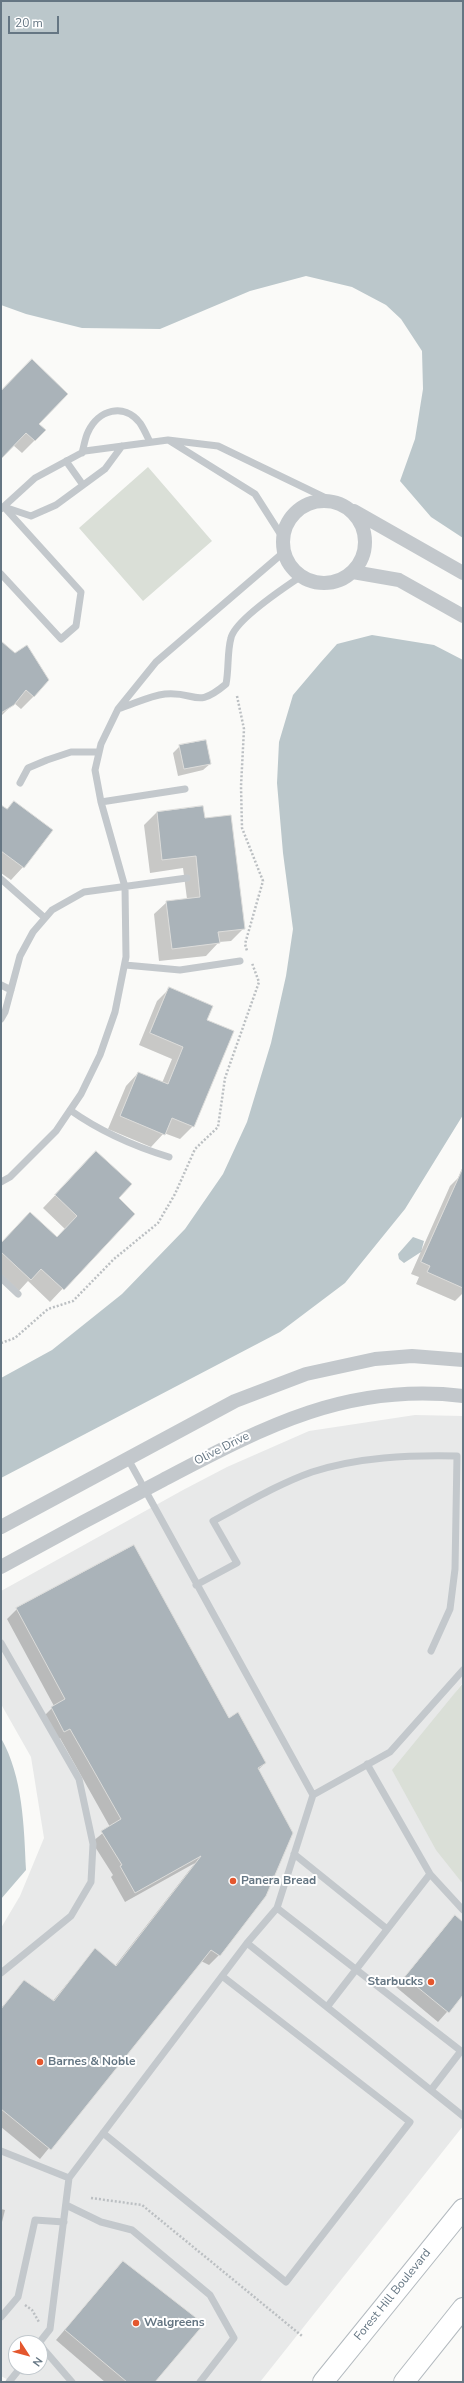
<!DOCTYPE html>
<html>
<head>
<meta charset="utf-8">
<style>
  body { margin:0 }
  #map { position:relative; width:464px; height:2383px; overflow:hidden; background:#fafaf8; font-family:"Nunito Sans",sans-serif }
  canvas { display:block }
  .frame { position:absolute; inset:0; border:2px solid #657683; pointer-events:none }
  .north { position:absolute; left:8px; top:2335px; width:40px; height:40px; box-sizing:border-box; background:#fff; border:1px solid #c1c8cd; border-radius:50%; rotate:126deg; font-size:11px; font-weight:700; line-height:16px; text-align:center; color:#657683 }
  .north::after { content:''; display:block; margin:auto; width:14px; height:18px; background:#e4572e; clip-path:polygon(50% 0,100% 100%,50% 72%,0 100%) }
  .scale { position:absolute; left:8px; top:16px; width:51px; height:18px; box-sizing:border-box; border:2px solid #657683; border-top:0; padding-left:5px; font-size:12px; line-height:14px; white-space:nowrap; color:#657683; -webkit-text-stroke:3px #fff; paint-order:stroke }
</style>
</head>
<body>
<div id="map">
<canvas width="464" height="2383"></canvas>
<div class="frame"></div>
<div class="north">N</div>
<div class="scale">20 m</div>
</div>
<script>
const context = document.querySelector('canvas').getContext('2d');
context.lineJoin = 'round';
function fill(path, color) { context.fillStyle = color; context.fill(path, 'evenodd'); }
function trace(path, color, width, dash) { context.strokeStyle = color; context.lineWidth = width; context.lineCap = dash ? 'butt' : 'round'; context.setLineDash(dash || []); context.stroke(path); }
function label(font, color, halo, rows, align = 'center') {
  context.font = font + ' "Nunito Sans",sans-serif'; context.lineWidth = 4; context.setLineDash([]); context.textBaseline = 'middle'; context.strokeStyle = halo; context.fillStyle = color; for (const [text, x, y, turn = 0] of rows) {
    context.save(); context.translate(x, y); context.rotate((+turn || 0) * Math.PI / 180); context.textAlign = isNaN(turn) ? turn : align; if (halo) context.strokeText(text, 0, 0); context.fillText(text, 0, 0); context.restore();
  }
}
fill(new Path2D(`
  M 415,1415 L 463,1416 L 463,1682 L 401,1771 L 463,1877 L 463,2126 L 260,2382 L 12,2382 L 1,2376 L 1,1928 L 20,1896 L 44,1838 L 31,1757 L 1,1704 L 1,1591 L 183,1490 L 227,1467 L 309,1431 ZM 16,2343 L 40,2343 L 40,2367 L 16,2367 Z`), '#e8e9e9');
fill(new Path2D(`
  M 148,467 L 212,541 L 143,601 L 79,528 Z
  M 463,1683 L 463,1884 L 436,1850 L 392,1770 Z`), '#dadfd7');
fill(new Path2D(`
  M 1,1 L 463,1 L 463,538 L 431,517 L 400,481 L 415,439 L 423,389 L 422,351 L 401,319 L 386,305 L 352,287 L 306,276 L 250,291 L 160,329 L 82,328 L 26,314 L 1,305 Z
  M 372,635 L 434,645 L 463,660 L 463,1115 L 405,1209 L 345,1283 L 280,1332 L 1,1478 L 1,1378 L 52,1350 L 122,1294 L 185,1229 L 223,1174 L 247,1122 L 271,1043 L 286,976 L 293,929 L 283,853 L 277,783 L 279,742 L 293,695 L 321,662 L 337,644 Z
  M 413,1237 L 424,1241 L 421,1252 L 404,1263 L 399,1259 L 398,1254 Z
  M 1,1738 C 23,1777 24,1826 26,1870 L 1,1899 Z`), '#bbc7cb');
fill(new Path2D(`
  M 1,392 L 45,430 L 22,453 L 13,445 L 1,457 Z
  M 1,642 L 34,696 L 21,709 L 14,703 L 1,716 Z
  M 180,746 L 210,764 L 203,770 L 178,776 L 173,753 Z
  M 1,806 L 23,867 L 11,880 L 1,873 Z
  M 202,807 L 204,819 L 244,928 L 231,941 L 219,942 L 206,956 L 159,961 L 154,914 L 167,902 L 187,899 L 183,868 L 150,873 L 144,825 L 157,812 Z
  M 170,988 L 206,1020 L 193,1126 L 180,1139 L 164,1133 L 151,1147 L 108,1129 L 126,1086 L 138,1073 L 162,1083 L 172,1059 L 139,1045 L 157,1001 Z
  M 84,1165 L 133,1214 L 50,1302 L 28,1281 L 18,1292 L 1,1276 L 1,1244 L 57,1238 L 65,1229 L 43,1208 Z
  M 463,1166 L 463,1293 L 455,1301 L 416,1284 L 419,1277 L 411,1274 L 450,1186 L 458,1178 Z
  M 17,1609 L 228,1719 L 265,1763 L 258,1770 L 219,1955 L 209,1965 L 201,1961 L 40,2159 L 1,2127 L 1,2008 L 25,1982 L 52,2002 L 95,1950 L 115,1966 L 195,1863 L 125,1902 L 111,1877 L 113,1875 L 92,1842 L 110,1827 L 60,1738 L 54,1741 L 42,1718 L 54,1706 L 7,1619 Z
  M 456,1917 L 463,1923 L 463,1994 L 438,2022 L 396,1987 Z
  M 1,2209 L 5,2210 L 1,2226 Z
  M 123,2262 L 156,2379 L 156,2382 L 105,2382 L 56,2340 Z`), '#0003');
const building = new Path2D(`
  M 32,359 L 68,394 L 39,424 L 46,430 L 35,441 L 26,433 L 1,459 L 1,391 Z
  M 1,641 L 15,653 L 27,645 L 49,680 L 34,697 L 26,690 L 14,705 L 1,713 Z
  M 206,740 L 211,764 L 184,769 L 179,745 Z
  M 14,801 L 53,830 L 24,868 L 1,851 L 1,805 L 7,809 Z
  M 203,806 L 205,818 L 231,815 L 245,929 L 218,932 L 220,943 L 172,949 L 166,901 L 200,897 L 196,856 L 162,860 L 157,812 Z
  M 169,987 L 213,1006 L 207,1020 L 234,1031 L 194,1127 L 172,1118 L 165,1135 L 120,1116 L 138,1072 L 168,1084 L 183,1047 L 150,1033 Z
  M 96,1151 L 132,1184 L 119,1198 L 135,1214 L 64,1290 L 41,1269 L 31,1280 L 1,1252 L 1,1243 L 30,1212 L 57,1237 L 77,1216 L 55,1195 Z
  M 463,1168 L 463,1288 L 427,1272 L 430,1266 L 421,1262 Z
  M 134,1545 L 229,1718 L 238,1712 L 266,1763 L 258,1768 L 293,1833 L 266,1896 L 220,1956 L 211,1950 L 51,2150 L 1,2109 L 1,2009 L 24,1980 L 54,2001 L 95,1948 L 116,1966 L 201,1856 L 135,1893 L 120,1866 L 122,1865 L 101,1831 L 121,1819 L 70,1729 L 64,1732 L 51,1707 L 65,1699 L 16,1608 Z
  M 455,1915 L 463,1922 L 463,1995 L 449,2013 L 405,1977 Z
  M 123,2261 L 204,2324 L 155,2382 L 127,2382 L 65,2330 Z`);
fill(building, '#aab3b9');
trace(building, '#dcdcda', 1);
const secondary = new Path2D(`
  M 323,2382 L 463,2209
  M 404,2382 L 463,2308`);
trace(secondary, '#b3babf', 22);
trace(new Path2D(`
  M 237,696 L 244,729 L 241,786 L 242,828 L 263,881 L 245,944 L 247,951
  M 1,1343 L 15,1338 L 48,1309 L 73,1301 L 114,1259 L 158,1223 L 175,1194 L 195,1149 L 218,1127 L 225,1078 L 259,982 L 252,963
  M 91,2198 L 142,2205 L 302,2336
  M 25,2305 L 32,2310 L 39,2322`), '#bbbfc2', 2.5, [2, 2]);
trace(new Path2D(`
  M 170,441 L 255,494 L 283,538
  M 82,453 C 84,446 85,438 88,432 C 98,410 124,402 140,423 C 144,429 147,436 150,442
  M 66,461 L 83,485
  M 4,507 L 31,516 L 56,505 L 105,469 L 122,446
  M 1,509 L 35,478 L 85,451 L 168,440 L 218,446 L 332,501
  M 1,574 L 61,639 L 76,626 L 81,592 L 4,507
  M 118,709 C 134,704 149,696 165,694 C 197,691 195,710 226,684 C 229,669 227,652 231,638 C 235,620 285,587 300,577
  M 20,783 L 28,768 L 47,760 L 71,752 L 99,752
  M 101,802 L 185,789
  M 1,879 L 45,918
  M 125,965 L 180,970 L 240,961
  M 1,985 L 11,990
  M 1,1019 L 5,1012 L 20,956 L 33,932 L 52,910 L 84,892 L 187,878
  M 70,1110 C 101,1132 133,1146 169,1157
  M 1,1182 L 10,1177 L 56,1131 L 81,1094 L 100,1055 L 115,1012 L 126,957 L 125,887 L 101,802 L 95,770 L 101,744 L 118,709 L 156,662 L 284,552
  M 1,1278 L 18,1294
  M 196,1585 L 237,1563 L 213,1521 C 245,1504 278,1484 312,1472 C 359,1457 408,1455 457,1456 L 455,1569 L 450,1609 L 431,1651
  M 1,1643 L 79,1779 L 93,1844 L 91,1882 L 71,1916 L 1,1973
  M 313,1795 L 390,1752 L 463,1670
  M 294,1854 L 387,1929
  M 430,1874 L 463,1910
  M 277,1908 L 461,2051 L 431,2090
  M 247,1943 L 463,2116
  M 327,2007 L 430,1874 L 367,1764
  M 103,2133 L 286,2282 L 410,2122 L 222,1976
  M 1,2151 L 69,2178
  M 66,2205 L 101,2222 L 132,2230 L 210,2295 L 234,2338 L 200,2382
  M 1,2317 L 18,2297 L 35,2220 L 64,2222
  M 39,2343 L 50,2329 L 69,2178 L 247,1943 L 277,1908 L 313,1795 L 128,1459
  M 40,2345 L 72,2382
  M 9,2382 L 21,2367`), '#c3c8cc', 7);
trace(new Path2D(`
  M283 542a41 41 0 1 1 82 0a41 41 0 1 1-82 0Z
  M 354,511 L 463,573
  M 353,572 L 399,580 L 463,616
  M 1,1527 L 235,1401 L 306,1374 L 375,1359 L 412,1356 L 463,1360
  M 1,1567 C 55,1537 109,1508 163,1480 C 262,1428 347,1382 463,1396`), '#c3c8cc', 14);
trace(secondary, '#fff', 20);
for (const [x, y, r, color] of [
  [233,1881,4,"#e4572e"],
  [431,1982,4,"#e4572e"],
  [40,2062,4,"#e4572e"],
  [136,2323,4,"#e4572e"]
]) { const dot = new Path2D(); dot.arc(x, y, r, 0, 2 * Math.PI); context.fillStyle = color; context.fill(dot); trace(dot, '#fff', 1.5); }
label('12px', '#657683', '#fff', [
  ["Olive Drive",222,1449,-27],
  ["Forest Hill Boulevard",393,2295,-51]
]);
label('bold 12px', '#657683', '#fff', [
  ["Panera Bread",241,1881],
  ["Starbucks",423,1982,"right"],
  ["Barnes & Noble",48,2062],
  ["Walgreens",144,2323]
], 'left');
</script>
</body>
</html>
